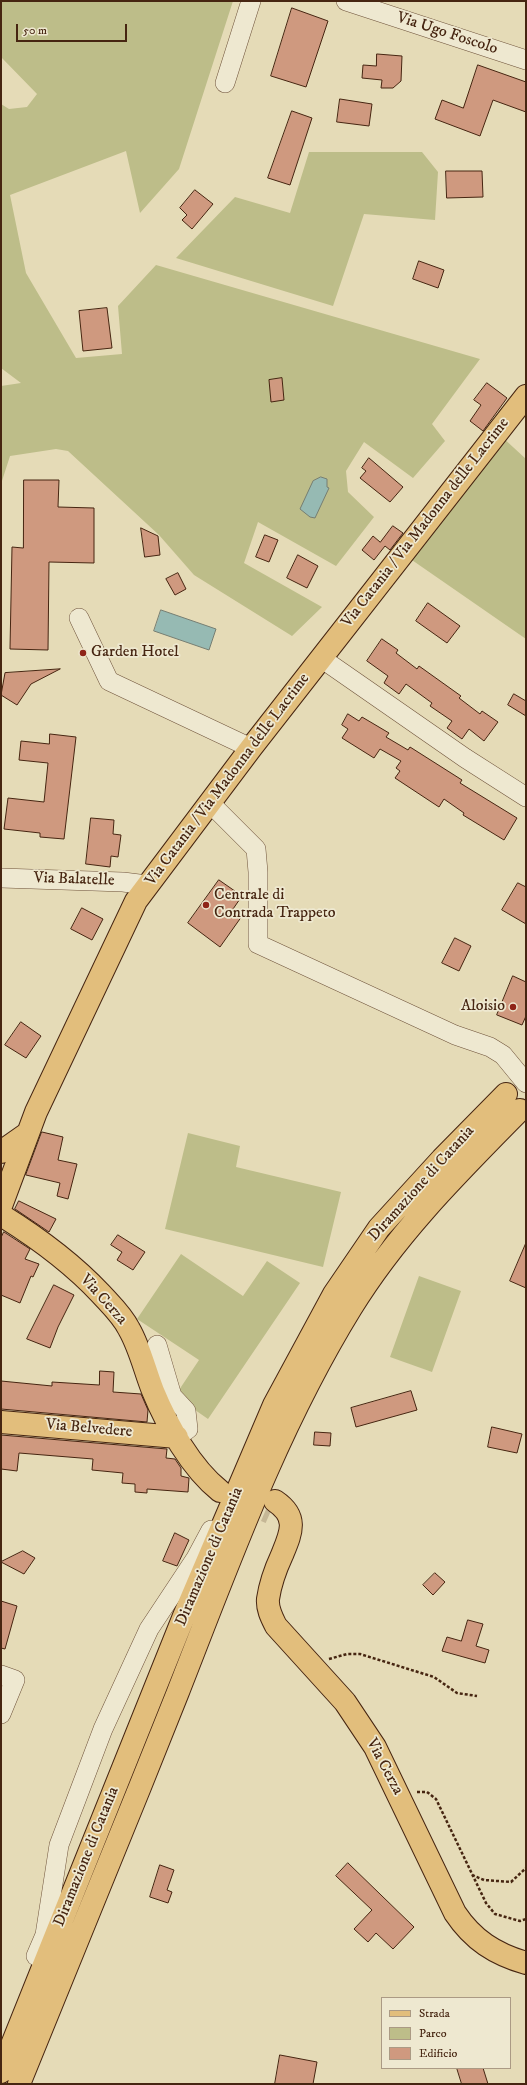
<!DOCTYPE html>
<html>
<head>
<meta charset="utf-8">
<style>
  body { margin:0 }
  #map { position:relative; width:527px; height:2085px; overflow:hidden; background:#e5dbb7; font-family:"IM FELL DW Pica",serif }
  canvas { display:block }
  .frame { position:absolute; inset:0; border:2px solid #462511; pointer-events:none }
  .legend { position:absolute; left:381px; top:1997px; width:130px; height:72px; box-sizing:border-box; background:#eee8d0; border:1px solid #ab9a84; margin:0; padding:5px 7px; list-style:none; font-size:12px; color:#462511 }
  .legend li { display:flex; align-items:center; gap:8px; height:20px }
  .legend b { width:20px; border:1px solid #ab9a84 }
  .scale { position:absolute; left:16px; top:24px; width:111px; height:18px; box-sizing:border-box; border:2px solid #462511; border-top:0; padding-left:5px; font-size:12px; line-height:14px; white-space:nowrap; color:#462511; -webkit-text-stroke:3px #eee8d0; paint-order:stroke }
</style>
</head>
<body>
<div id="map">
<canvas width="527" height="2085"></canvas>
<div class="frame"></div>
<ul class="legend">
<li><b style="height:5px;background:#e2be7c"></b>Strada</li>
<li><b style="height:11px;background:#bdbd89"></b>Parco</li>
<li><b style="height:11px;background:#cf997f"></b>Edificio</li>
</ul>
<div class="scale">50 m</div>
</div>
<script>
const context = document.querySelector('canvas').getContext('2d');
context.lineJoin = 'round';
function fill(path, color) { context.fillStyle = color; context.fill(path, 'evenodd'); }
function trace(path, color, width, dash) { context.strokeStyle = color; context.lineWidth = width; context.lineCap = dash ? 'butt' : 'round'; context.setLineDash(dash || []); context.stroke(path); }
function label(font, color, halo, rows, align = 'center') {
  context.font = font + ' "IM FELL DW Pica",serif'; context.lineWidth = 3.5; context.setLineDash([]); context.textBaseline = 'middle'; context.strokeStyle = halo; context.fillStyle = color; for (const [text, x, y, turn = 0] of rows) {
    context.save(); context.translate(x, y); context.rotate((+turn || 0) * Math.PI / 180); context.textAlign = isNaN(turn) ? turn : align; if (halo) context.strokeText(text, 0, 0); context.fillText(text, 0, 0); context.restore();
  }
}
fill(new Path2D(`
  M 1,1 L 233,1 L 179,169 L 140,213 L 126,151 L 10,195 L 26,273 L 76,358 L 122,354 L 118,306 L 156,265 L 480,359 L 432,424 L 445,441 L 413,478 L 364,442 L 346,471 L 348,492 L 374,517 L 336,566 L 258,522 L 244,563 L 322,607 L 292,636 L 194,575 L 159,535 L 68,451 L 56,449 L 10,456 L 1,484 L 1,386 L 21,383 L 1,368 L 1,104 L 9,109 L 27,107 L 37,94 L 1,57 Z
  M 309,152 L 422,152 L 438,172 L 435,220 L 364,214 L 333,306 L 176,258 L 235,197 L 290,213 Z
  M 501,436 L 526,459 L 526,639 L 409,558 Z
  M 188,1133 L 240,1146 L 236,1167 L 341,1192 L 323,1267 L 165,1229 Z
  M 181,1254 L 243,1296 L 267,1261 L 300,1283 L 208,1419 L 175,1396 L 199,1360 L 137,1319 Z
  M 419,1276 L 461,1291 L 432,1372 L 390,1357 Z`), '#bdbd89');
const water = new Path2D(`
  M 321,477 L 327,479 L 327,487 L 329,488 L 315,518 L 310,517 L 300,509 L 313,481 Z
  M 161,610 L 216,629 L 209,650 L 154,631 Z`);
fill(water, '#96bab3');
trace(water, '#767e72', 1);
const building = new Path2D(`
  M 292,8 L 328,21 L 306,87 L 271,76 Z
  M 377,54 L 402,56 L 401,81 L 393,88 L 381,88 L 382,80 L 362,78 L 363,65 L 376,66 Z
  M 478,65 L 526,82 L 526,112 L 493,100 L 480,136 L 435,119 L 442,100 L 463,108 Z
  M 340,99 L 372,104 L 369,126 L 337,122 Z
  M 292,111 L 312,118 L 290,185 L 268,178 Z
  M 446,171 L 482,171 L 483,197 L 447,198 Z
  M 195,190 L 213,204 L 192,229 L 182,220 L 187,215 L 180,208 Z
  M 419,261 L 444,270 L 438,288 L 413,279 Z
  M 107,308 L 112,348 L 83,351 L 79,311 Z
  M 282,378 L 284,400 L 271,402 L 269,380 Z
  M 487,383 L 507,398 L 483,431 L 470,421 L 481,405 L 474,400 Z
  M 369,458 L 403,487 L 390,502 L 360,478 L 366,471 L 362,468 Z
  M 24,480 L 59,480 L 58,507 L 94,508 L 94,563 L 49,562 L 48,650 L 10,649 L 12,547 L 23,548 Z
  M 393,526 L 403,533 L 390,550 L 385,546 L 374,560 L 362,550 L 373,536 L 380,542 Z
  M 141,528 L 158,536 L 160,555 L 145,557 Z
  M 265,535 L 278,540 L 269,562 L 256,557 Z
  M 298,555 L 318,566 L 307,588 L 287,578 Z
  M 178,573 L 186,589 L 175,595 L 166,579 Z
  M 428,603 L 460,626 L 447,643 L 416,621 Z
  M 382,639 L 398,650 L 396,653 L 417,669 L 419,666 L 461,696 L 459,698 L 480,714 L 482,711 L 498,722 L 484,741 L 469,729 L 462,739 L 447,728 L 452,721 L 430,706 L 432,703 L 406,684 L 399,694 L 384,683 L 388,676 L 367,661 Z
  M 60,669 L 31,684 L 17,705 L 1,695 L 5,673 Z
  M 514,694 L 526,701 L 526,716 L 508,705 Z
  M 348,714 L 359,721 L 362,717 L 389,733 L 386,737 L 408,750 L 410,747 L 462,780 L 460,783 L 517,818 L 504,840 L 463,815 L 464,813 L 444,799 L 439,807 L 395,778 L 400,771 L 396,768 L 401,761 L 380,749 L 374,758 L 342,738 L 348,729 L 342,725 Z
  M 50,734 L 76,737 L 64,839 L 40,837 L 40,833 L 4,829 L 8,798 L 44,802 L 48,763 L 19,760 L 21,741 L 49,744 Z
  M 91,818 L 114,820 L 113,834 L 121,835 L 118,857 L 111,856 L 110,867 L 86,864 Z
  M 219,880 L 242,896 L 233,909 L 242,916 L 220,947 L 188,923 Z
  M 518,883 L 526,887 L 526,924 L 502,910 Z
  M 82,908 L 103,919 L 92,940 L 71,929 Z
  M 455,938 L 471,946 L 459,971 L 442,963 Z
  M 513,976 L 526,982 L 526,1016 L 522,1025 L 497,1015 Z
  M 21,1022 L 41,1036 L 26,1058 L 5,1045 Z
  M 42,1132 L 63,1137 L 58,1160 L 77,1164 L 68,1199 L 57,1196 L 60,1183 L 26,1175 Z
  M 19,1201 L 56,1219 L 49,1232 L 15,1209 Z
  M 4,1232 L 30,1249 L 25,1259 L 39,1264 L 33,1277 L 31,1276 L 20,1303 L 1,1295 L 1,1238 Z
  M 118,1235 L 145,1252 L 133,1270 L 117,1260 L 122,1252 L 111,1245 Z
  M 526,1243 L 526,1288 L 510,1281 Z
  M 54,1285 L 74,1295 L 58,1327 L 50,1348 L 27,1339 Z
  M 100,1371 L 114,1372 L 113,1392 L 141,1394 L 148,1410 L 147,1422 L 1,1409 L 1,1381 L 52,1386 L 52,1382 L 99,1385 Z
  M 411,1391 L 417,1410 L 356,1427 L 351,1408 Z
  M 492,1427 L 522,1434 L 517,1453 L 488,1447 Z
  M 315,1432 L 331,1433 L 330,1446 L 314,1445 Z
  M 1,1435 L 167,1449 L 166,1458 L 175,1459 L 181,1468 L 181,1476 L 189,1478 L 188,1492 L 147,1489 L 147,1493 L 135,1492 L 135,1484 L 122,1483 L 123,1473 L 92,1470 L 93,1459 L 19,1453 L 17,1471 L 1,1469 Z
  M 175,1533 L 189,1540 L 177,1566 L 163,1561 Z
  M 23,1551 L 35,1558 L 24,1574 L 1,1562 Z
  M 435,1573 L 445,1582 L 433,1595 L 423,1585 Z
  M 1,1601 L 17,1606 L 5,1649 L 1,1648 Z
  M 468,1620 L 483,1624 L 476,1646 L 489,1650 L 485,1663 L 442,1651 L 447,1637 L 461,1641 Z
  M 348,1863 L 414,1927 L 393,1949 L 376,1933 L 368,1942 L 354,1929 L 372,1910 L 336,1876 Z
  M 160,1865 L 174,1870 L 167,1890 L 172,1892 L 168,1903 L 150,1897 Z
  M 280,2055 L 317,2062 L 313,2084 L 275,2084 Z
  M 457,2068 L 483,2068 L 488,2084 L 462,2084 Z`);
fill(building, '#cf997f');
trace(building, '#462511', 1);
trace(new Path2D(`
  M 235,1498 L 270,1513`), '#c5b796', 22, [22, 11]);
const minor = new Path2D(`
  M 346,1 L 526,60
  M 225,83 L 251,1
  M 79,618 L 109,681 L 251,748
  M 321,658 L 465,758 L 526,797
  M 211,804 L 256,849 L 258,872 L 258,944 L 455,1035 L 490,1047 L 503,1055 L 526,1083
  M 1,878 L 123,882 L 147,885
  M 157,1345 L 172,1396 L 186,1411 L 188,1429 L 177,1437
  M 1,1675 L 15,1680 L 1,1714
  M 36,1956 L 45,1935 L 59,1845 L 103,1729 L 149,1629 L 196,1558 L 211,1530`);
const major = new Path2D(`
  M 1,1152 L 28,1133
  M 1,1206 L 36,1112 L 136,901 L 251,748 L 526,396
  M 1,1215 C 38,1238 71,1262 101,1294 C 111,1305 122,1315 129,1329 C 140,1348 145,1371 153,1391 C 167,1425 191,1468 220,1491
  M 1,1422 L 177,1437
  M 275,1501 C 299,1517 291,1533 282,1555 C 276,1568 270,1585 268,1599 C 267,1609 272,1618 276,1626 L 345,1702 L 375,1747 L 455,1913 C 473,1940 495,1954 526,1963`);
const highway = new Path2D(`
  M 1,2072 L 184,1616 L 274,1405 L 334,1294 L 379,1228 L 442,1159 L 506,1094
  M 19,2084 C 72,1953 126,1823 178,1692 C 229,1562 277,1428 351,1308 C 397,1233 459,1172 520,1110`);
trace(minor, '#6e523a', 20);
trace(major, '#462511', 24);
trace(highway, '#462511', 24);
trace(new Path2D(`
  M 329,1659 L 347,1654 L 360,1654 L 434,1677 L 457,1693 L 477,1696
  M 417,1792 L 427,1792 L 436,1799 L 486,1903 L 495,1914 L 520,1921 L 526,1919
  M 472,1875 L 484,1880 L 511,1882 L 526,1868`), '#462511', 2.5, [3, 2]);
trace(minor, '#eee8d0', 19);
trace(major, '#e2be7c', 22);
trace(highway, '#e2be7c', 22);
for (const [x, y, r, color] of [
  [83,653,4,"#8f2418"],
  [206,905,4,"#8f2418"],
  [513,1007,4,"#8f2418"]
]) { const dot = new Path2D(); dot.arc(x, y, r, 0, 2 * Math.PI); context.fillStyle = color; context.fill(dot); trace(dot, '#eee8d0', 1.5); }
label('16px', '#462511', '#eee8d0', [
  ["Via Ugo Foscolo",447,34,18],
  ["Via Catania / Via Madonna delle Lacrime",426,523,-52],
  ["Via Catania / Via Madonna delle Lacrime",228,780,-53],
  ["Via Balatelle",74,880,2],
  ["Diramazione di Catania",422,1184,-48],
  ["Via Cerza",103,1300,48],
  ["Via Belvedere",89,1429,5],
  ["Diramazione di Catania",210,1557,-67],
  ["Via Cerza",384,1767,62],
  ["Diramazione di Catania",87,1857,-68]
]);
label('16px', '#462511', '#eee8d0', [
  ["Garden Hotel",91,653],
  ["Centrale di",214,896],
  ["Contrada Trappeto",214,914],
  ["Aloisio",505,1007,"right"]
], 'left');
</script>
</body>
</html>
